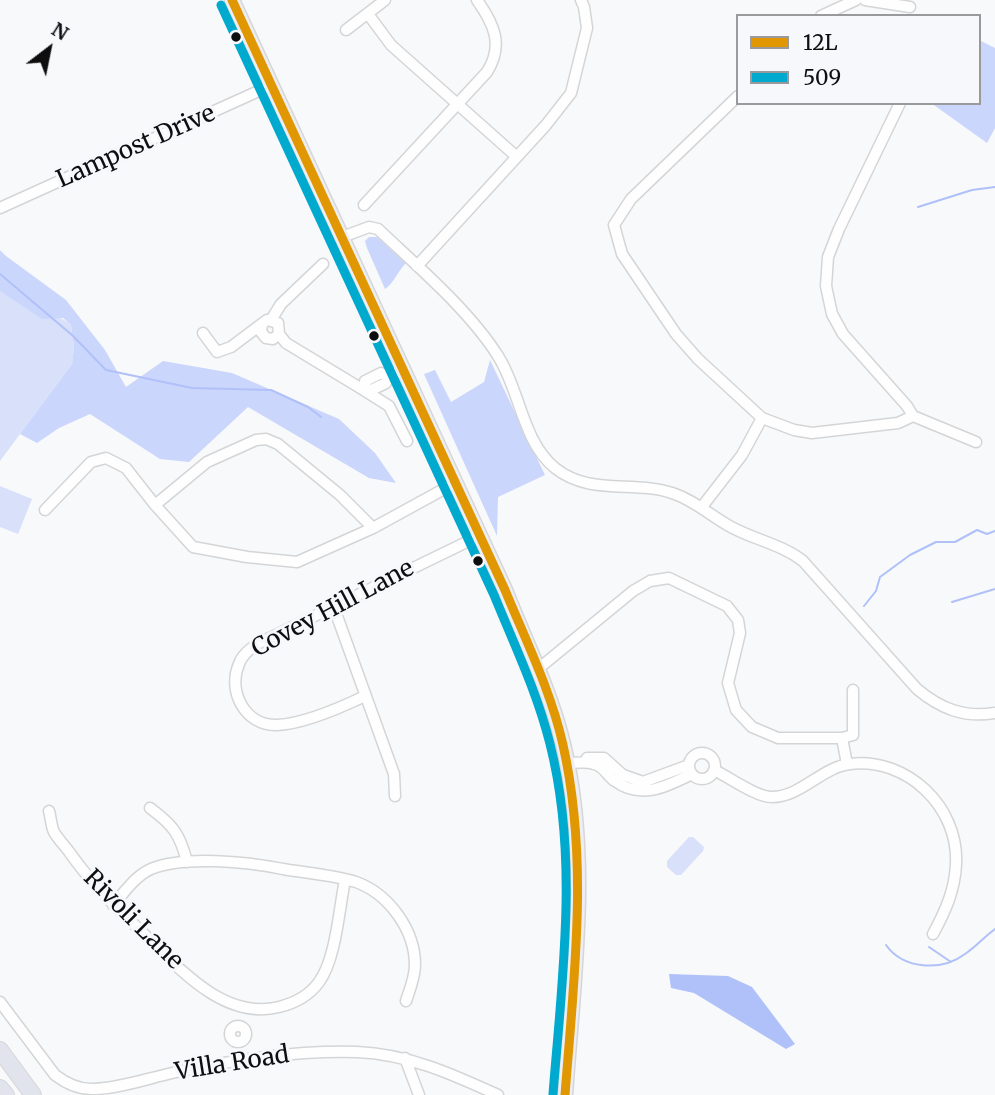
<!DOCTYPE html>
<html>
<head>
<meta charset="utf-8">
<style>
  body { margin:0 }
  #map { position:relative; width:995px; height:1095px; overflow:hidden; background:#f8f9fb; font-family:Merriweather,serif }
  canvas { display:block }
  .legend { position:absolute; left:736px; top:14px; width:245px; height:91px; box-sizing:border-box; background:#f7f8fc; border:2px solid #9a9a9d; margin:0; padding:9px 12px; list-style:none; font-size:21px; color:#0e0e0f }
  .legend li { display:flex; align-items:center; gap:14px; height:35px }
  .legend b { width:35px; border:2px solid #9a9a9d }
  .north { position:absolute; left:14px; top:14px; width:70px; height:70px; -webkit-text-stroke:5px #f7f8fc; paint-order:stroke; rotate:32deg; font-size:19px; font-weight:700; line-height:28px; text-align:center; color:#0e0e0f }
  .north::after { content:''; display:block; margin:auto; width:24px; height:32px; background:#0e0e0f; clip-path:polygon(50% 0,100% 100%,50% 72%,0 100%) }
</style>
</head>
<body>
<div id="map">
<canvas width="995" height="1095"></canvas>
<ul class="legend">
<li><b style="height:9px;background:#e09702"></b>12L</li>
<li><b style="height:9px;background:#00a9ce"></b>509</li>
</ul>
<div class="north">N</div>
</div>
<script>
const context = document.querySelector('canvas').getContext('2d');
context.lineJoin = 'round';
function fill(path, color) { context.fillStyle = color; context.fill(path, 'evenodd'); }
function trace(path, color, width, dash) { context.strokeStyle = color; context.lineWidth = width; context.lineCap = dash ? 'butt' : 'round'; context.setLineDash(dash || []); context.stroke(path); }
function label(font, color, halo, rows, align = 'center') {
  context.font = font + ' Merriweather,serif'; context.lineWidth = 6; context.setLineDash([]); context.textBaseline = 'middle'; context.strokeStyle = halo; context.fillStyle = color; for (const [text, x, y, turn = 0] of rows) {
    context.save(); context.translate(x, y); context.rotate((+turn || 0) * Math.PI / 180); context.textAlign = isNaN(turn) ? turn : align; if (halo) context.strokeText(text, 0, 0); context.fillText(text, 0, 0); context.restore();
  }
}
fill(new Path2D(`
  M 0,291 C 22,304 53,310 71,325 L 74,347 L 72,364 L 0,461 Z
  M 0,486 L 32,499 L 18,534 L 0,527 Z
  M 689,837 L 693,837 L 704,847 L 703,851 L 681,875 L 676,875 L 667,867 L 667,861 Z`), '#d8e0fa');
fill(new Path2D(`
  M 979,40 L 995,48 L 995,128 L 987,143 L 931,103 L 979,103 Z
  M 369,237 L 377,237 L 406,263 C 397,272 395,282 385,289 L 367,248 L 365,241 Z
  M 0,250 L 6,256 L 66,300 L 105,350 L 126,387 L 163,361 L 232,373 L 339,419 L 375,453 L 396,483 L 369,478 L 248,407 L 189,462 L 160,459 L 90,414 L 59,428 L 37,443 L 20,434 L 72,364 L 74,347 L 71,325 L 63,318 L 42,319 L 0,291 Z
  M 490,360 L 545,475 L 498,497 L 497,536 L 424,374 L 435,370 L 451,402 L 484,382 Z`), '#cbd6fc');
fill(new Path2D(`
  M 669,974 L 728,976 L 752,987 L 795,1044 L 786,1049 L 694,993 L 671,988 Z`), '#b0c0f9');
trace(new Path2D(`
  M 918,207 L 972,190 L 995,187
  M 0,274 L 72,335 L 106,370 L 192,388 L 271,390 L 308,407 L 321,417
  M 952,602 L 995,589
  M 864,606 L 876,591 L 880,577 L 910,555 L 936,542 L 955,542 L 977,530 L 987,534 L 995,531
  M 886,945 C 903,969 941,972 965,954 C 976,947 985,936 995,929
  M 929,947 L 951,962`), '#b0c0f9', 2);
const minor = new Path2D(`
  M 865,0 L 910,7
  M 368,14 L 391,45 L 517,157
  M 821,16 L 856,0
  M 346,30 L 385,0
  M 738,96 L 631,199 L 614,225 L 622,254 L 676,334 L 698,359 L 762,418 L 794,430 L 812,433 L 898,423 L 913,416
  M 900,103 L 839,229 L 828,257 L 826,286 L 832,314 L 843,334 L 907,406 L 913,416
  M 364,205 L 487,72 C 504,45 494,24 477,0
  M 0,208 L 272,85
  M 342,237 L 369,227 L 378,229 C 417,266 469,310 498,356 C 520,390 522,441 555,468 C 590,496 633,480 672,493 C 694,500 711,516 731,527 C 755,540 781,544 803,561 L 917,689 C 941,709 964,718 995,713
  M 417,266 L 546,125 L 571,93 L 587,28 L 584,7 L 581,0
  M 271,320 L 281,304 L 323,264
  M 203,333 L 217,352 L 231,347 L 267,320 L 278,323 L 279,334 L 273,339 L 266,338 L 261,332 L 262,325
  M 279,334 L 286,343 L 362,389 L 365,388 L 369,391 L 386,383 L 388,377 L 402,370
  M 365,388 L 365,381 L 381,373 L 388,377
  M 362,389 L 389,406 L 407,441
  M 913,416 L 976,442
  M 155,505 L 207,462 L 256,440 L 266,439 L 278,444 L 340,495 L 373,528
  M 701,508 L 742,455 L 762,418
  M 45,510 L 91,462 L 106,458 L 126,468 L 155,505 L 193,547 L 247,557 L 297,562 L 373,528 L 455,483
  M 333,605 L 394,774 L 395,796
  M 538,669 L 633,591 L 650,581 L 669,578 L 727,606 L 738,620 L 740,633 L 728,683 L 736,710 L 752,727 L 778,738 L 842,738 L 847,764
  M 365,696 C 342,707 303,724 277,725 C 245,726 227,691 239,664 C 242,655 249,650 257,644 L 479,536
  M 842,738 L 853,735 L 853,690
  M689 766a13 13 0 1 1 26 0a13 13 0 1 1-26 0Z
  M 587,758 L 604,758 L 623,775 L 643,782 L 689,765
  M 567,763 C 575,763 586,761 594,764 C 604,766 607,776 615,781 C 641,800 666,787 692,774
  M 714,770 C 729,777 756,797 772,797 C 801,797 822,767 850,764 C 907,757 959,807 956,864 C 955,890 945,912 933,934
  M 150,808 C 173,825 180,834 187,862
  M 49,811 C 51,818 51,826 54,832 C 58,839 65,846 70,853 C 91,883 115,907 141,931 C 177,966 223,1021 279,1007 C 295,1003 309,996 319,982 C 336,959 339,909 345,880
  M 113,905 C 124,893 135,876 151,869 C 184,855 248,862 283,869 C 307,873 334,875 356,882 C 389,894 415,930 415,965 C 415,977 410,989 406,1001
  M 0,1002 L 55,1075 C 67,1084 79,1090 94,1089 C 120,1088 146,1079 172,1073 C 232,1060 295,1050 357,1052 C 408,1054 452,1074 498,1095
  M230 1034a8 8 0 1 1 16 0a8 8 0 1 1-16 0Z
  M 405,1058 L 419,1095`);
const major = new Path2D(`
  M 232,0 L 505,590 C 525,641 550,690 563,744 C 591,859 573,979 565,1095`);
const highway = new Path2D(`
  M 0,1050 L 33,1095
  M 0,1088 L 6,1095`);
trace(minor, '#d4d5d6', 13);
trace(major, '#d6d6d7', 17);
trace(highway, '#d6d6d7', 18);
trace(minor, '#fefefe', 10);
trace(major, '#edeef4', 14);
trace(highway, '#e1e3ed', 16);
trace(new Path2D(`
  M 232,0 L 505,590 C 526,641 551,691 563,745 C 589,860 574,978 565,1095`), '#e09702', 9);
trace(new Path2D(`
  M 221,5 L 494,595 C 514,644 537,692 550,744 C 579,858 562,979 553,1094`), '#00a9ce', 9);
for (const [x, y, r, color] of [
  [236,37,6,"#0e0e0f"],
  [374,336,6,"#0e0e0f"],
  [478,561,6,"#0e0e0f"]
]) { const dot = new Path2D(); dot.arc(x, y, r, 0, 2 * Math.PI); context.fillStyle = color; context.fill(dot); trace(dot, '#f7f8fc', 2.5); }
label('24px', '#0e0e0f', '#f7f8fc', [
  ["Lampost Drive",136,147,-24],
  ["Covey Hill Lane",333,609,-28],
  ["Rivoli Lane",133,920,45],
  ["Villa Road",232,1064,-9]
]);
</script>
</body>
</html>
